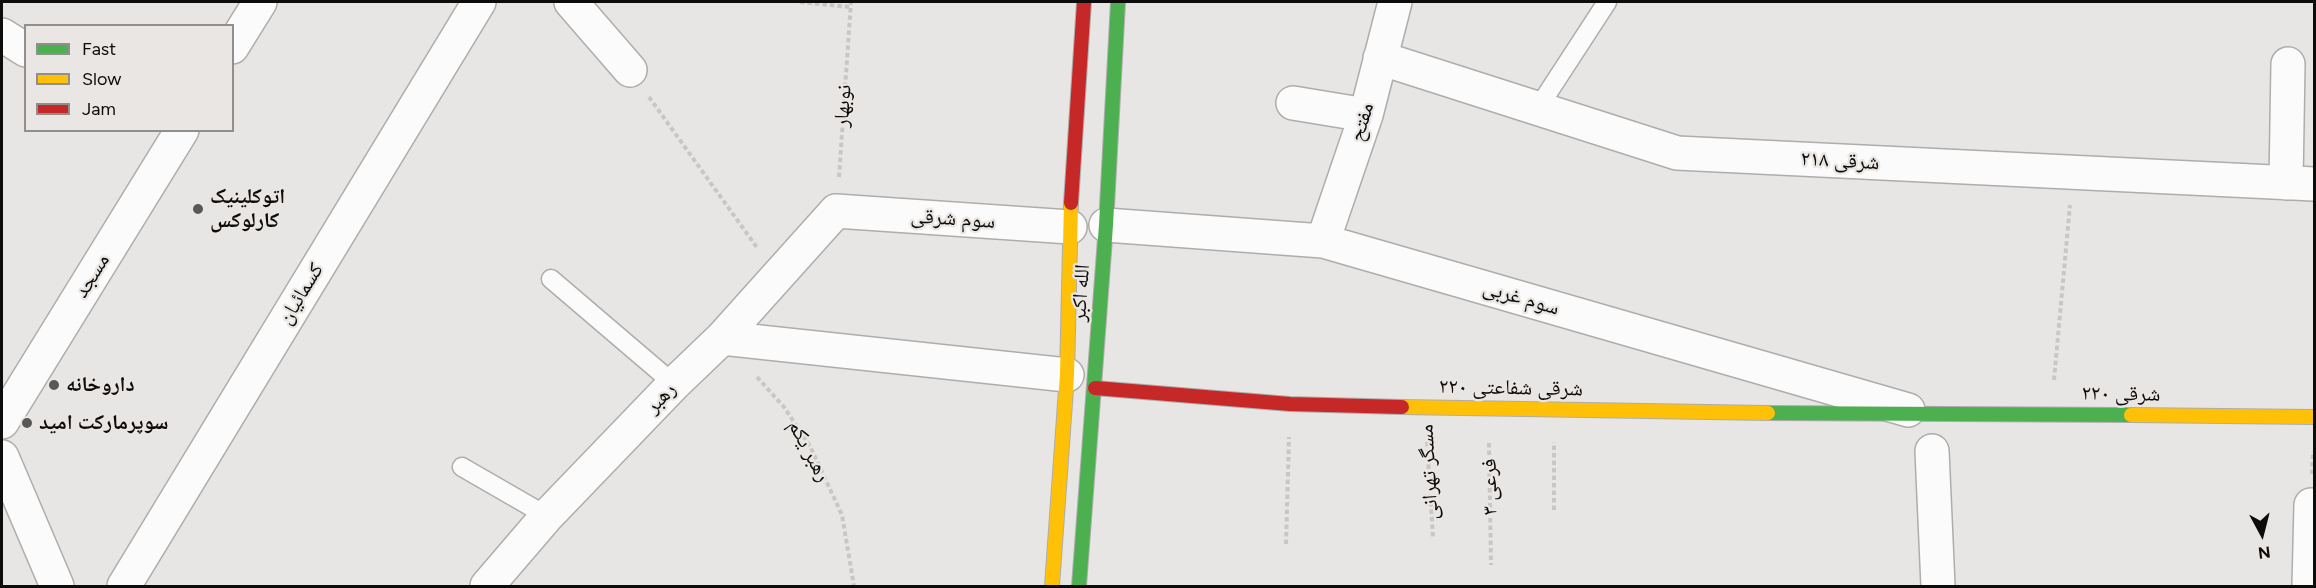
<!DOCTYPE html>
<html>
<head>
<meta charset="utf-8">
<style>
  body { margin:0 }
  #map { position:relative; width:2316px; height:588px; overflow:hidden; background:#e8e6e4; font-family:Figtree,sans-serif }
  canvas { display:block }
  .frame { position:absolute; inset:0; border:3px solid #0d0c0b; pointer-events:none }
  .legend { position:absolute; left:24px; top:24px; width:210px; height:108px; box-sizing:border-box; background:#e9e6e3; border:2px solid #918f8d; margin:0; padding:8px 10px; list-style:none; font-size:18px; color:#0d0c0b }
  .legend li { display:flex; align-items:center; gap:12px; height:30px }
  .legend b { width:30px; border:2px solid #918f8d }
  .north { position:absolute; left:2232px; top:504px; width:60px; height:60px; -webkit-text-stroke:4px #e9e6e3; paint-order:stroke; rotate:173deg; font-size:16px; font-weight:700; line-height:24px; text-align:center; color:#0d0c0b }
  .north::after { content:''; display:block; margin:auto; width:21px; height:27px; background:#0d0c0b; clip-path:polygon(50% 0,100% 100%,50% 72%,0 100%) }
</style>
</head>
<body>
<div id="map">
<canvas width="2316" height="588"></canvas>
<div class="frame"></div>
<ul class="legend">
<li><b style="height:8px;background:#4caf50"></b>Fast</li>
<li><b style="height:8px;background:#ffc107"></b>Slow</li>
<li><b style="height:8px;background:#c62828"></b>Jam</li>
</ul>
<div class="north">N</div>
</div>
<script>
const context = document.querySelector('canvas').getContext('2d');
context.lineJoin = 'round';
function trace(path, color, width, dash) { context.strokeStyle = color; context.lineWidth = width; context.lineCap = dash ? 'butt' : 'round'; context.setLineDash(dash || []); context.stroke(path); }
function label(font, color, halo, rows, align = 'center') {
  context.font = font + ' Figtree,"Noto Naskh Arabic",sans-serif'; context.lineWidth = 4.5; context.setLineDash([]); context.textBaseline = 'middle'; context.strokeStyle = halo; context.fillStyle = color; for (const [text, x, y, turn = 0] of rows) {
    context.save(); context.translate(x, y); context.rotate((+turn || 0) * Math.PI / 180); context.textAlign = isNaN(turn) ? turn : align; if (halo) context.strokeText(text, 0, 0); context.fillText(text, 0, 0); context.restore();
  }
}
const lane = new Path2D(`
  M 1538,108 L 1607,2
  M 551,279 L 674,384
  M 462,467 L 547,516`);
const street = new Path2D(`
  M 571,2 L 630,70
  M 2,35 L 26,50
  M 232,47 L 260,2
  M 1380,58 L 1677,153 L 2314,184
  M 1293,103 L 1366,115
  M 2286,183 L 2288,64
  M 1106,225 L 1323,241 L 1908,410
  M 1323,241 L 1366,115 L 1395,2
  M 722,338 L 1067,375
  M 2,422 L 182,130
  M 1932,451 L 1938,586
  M 2,457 L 57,586
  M 124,586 L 479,2
  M 487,586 L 547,516 L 674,384 L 722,338 L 836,211 L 1070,227
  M 2309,586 L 2311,505`);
const fast = new Path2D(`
  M 1768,413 L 2131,415
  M 1079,586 L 1106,225 L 1118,2`);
const slow = new Path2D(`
  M 1402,407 L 1768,413
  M 2131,415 L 2314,417
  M 1052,586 L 1067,375 L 1071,203`);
const jam = new Path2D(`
  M 1071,203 L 1084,2
  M 1095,388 L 1290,404 L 1402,407`);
trace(lane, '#aeadab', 21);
trace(street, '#aeadab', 36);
trace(fast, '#aeadab', 16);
trace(slow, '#aeadab', 16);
trace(jam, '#aeadab', 16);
trace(new Path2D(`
  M 800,2 L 850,7
  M 649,97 L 758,249
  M 839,177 L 851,2
  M 757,377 L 784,407 L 810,446 L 842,515 L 854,586
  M 2054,380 L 2070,205
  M 1427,442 L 1433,537
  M 1489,443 L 1491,565
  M 2312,474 L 2313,451
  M 1554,510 L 1554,442
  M 1286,544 L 1289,437`), '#c7c7c7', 4, [4.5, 3]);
trace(lane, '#fcfbfb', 18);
trace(street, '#fcfbfb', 33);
trace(fast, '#4caf50', 14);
trace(slow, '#ffc107', 14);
trace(jam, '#c62828', 14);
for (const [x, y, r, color] of [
  [198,209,6,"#5a5857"],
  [54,385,6,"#5a5857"],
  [27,423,6,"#5a5857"]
]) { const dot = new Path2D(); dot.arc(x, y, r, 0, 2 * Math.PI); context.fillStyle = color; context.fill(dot); trace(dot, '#e9e6e3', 2); }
label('21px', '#0d0c0b', '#e9e6e3', [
  ["نوبهار",843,106,-86],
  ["مفتح",1362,122,-73],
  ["۲۱۸ شرقی",1840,161,3],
  ["سوم شرقی",953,219,4],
  ["مسجد",92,276,-58],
  ["الله اکبر",1081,293,-86],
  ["کسمائیان",301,294,-59],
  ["سوم غربی",1521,298,16],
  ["۲۲۰ شرقی شفاعتی",1511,388,1],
  ["۲۲۰ شرقی",2121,394,1],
  ["رهبر",661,398,-46],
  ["رهبر یکم",809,451,62],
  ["مسگر تهرانی",1429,472,-93],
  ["فرعی ۳",1490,487,-91]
]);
label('bold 21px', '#0d0c0b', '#e9e6e3', [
  ["اتوکلینیک",210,197],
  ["کارلوکس",210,221],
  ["داروخانه",66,385],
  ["سوپرمارکت امید",39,423]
], 'left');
</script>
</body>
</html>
